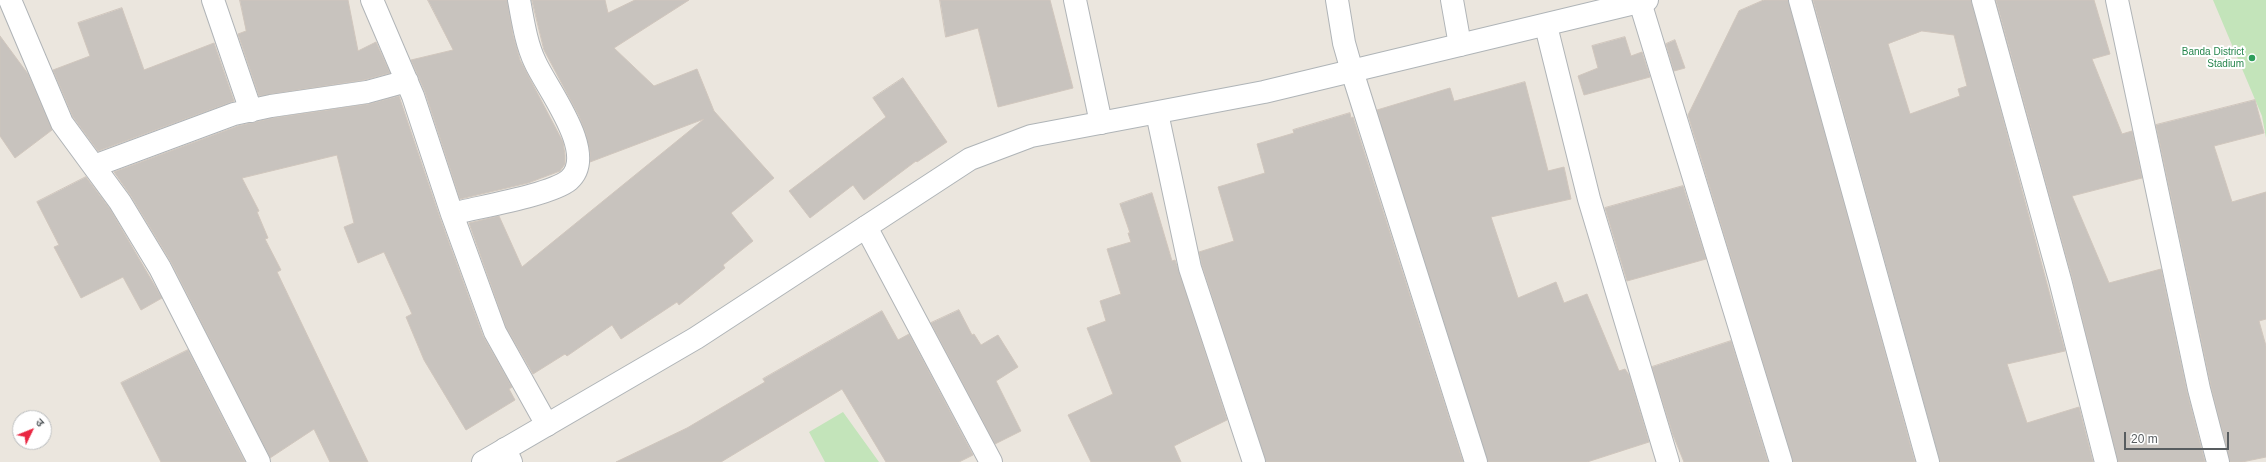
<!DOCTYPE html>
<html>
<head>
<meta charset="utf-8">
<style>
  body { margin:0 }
  #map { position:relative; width:2266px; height:462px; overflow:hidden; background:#ebe6de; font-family:Arial,"Noto Sans Devanagari",sans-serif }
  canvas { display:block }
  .north { position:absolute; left:12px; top:410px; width:40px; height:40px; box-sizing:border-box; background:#fff; border:1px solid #bcbebf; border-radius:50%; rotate:47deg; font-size:11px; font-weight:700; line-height:16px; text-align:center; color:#585d60 }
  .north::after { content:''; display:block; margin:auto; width:14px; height:18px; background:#e92641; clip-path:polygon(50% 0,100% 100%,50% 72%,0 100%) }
  .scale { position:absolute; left:2124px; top:432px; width:105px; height:18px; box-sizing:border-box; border:2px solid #585d60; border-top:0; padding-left:5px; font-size:12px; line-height:14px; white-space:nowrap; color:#585d60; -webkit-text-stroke:3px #fff; paint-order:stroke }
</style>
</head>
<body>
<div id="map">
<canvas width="2266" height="462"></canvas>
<div class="north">उ</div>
<div class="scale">20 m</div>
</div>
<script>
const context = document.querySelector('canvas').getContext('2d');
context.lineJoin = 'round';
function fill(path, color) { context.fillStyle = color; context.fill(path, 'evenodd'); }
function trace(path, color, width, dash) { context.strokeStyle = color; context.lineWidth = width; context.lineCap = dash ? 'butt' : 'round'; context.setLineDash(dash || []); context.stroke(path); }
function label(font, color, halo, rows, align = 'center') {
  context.font = font + ' Arial,sans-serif'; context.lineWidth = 4; context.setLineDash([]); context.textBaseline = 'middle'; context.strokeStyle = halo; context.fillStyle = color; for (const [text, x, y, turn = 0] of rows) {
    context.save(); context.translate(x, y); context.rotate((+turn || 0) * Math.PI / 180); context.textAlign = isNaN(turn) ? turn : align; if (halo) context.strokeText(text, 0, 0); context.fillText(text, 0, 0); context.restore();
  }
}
fill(new Path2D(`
  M 2213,0 L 2266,0 L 2266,138 L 2262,116 Z
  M 843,412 L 879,462 L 825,462 L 809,432 Z`), '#c3e4ba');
const building = new Path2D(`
  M 240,0 L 348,0 L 358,51 L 376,42 L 390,73 L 364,80 L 259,96 L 238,34 L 246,31 Z
  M 428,0 L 507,0 L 513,35 L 520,60 L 563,142 L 565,155 L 565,164 L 560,171 L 528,183 L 460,199 L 425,92 L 411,60 L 453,50 Z
  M 532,0 L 605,0 L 608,13 L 635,0 L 689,0 L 614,48 L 654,86 L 697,69 L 714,111 L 774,178 L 731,213 L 753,241 L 723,265 L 725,268 L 679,305 L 677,302 L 621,339 L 612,325 L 567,356 L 565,354 L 533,374 L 506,327 L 469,223 L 499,216 L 522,267 L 704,119 L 590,162 L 590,152 L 586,134 L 579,116 L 544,50 Z
  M 940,0 L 1050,0 L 1073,88 L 998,107 L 978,28 L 946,37 Z
  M 1764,0 L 1788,0 L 1915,462 L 1793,462 L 1688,115 L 1739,11 Z
  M 1813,0 L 1971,0 L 2065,351 L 2007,364 L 2027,423 L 2079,407 L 2093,462 L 1940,462 ZM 1922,31 L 1954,35 L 1967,86 L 1958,89 L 1960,96 L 1910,114 L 1888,44 Z
  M 1996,0 L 2094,0 L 2110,54 L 2092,59 L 2122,134 L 2132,131 L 2142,178 L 2072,196 L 2109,283 L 2161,269 L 2187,392 L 2205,462 L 2118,462 L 2072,277 Z
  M 122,8 L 144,70 L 214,43 L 234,101 L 98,151 L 73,117 L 53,70 L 90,56 L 78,23 Z
  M 0,36 L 28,74 L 52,130 L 15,158 L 0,136 Z
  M 1625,37 L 1631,56 L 1642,52 L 1650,77 L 1584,95 L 1578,76 L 1598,68 L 1592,46 Z
  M 1675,40 L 1685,68 L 1674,71 L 1666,44 Z
  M 903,78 L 947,142 L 917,162 L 916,161 L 864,200 L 853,185 L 810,218 L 789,191 L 886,117 L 873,98 Z
  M 1525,82 L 1548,171 L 1564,167 L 1571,199 L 1491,217 L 1518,298 L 1556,282 L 1564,303 L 1587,294 L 1619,371 L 1625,369 L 1629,375 L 1649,442 L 1587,462 L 1488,462 L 1377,110 L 1450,88 L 1454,101 Z
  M 399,96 L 440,218 L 483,336 L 512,387 L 509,389 L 515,400 L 466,430 L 424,360 L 406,317 L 412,314 L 384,252 L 358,263 L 344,227 L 354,223 L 337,155 L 242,178 L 259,211 L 257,212 L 268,238 L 265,239 L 281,270 L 277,272 L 368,462 L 330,462 L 314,429 L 270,458 L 171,262 L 131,196 L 114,172 L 238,126 L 273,118 L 369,104 Z
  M 2255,100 L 2264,133 L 2214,146 L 2232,202 L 2266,192 L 2266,319 L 2259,321 L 2266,346 L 2266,457 L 2242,462 L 2230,462 L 2211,386 L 2156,125 Z
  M 1350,113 L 1351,118 L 1353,117 L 1463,462 L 1266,462 L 1202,265 L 1199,252 L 1234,241 L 1218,187 L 1265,173 L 1257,144 L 1294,133 L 1293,130 Z
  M 86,177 L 110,209 L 162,298 L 141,310 L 123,277 L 81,298 L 54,247 L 59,245 L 37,202 Z
  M 1683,186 L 1706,259 L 1627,281 L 1605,208 Z
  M 1152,193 L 1172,261 L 1175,260 L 1227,420 L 1174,446 L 1181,462 L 1091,462 L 1068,415 L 1113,394 L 1087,328 L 1106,321 L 1100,301 L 1121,294 L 1107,249 L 1131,242 L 1128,233 L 1130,233 L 1120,204 Z
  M 959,310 L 972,335 L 974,334 L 981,345 L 998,335 L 1018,367 L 996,381 L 1021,431 L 995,444 L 931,323 Z
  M 882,311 L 898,340 L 909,334 L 973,455 L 959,462 L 886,462 L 842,389 L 721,462 L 616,462 L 687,428 L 765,382 L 763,379 Z
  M 1731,341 L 1768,462 L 1684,462 L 1673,435 L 1652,367 Z
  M 188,350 L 245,462 L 161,462 L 121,383 Z`);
fill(building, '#c8c3be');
trace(building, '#d0c6bd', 1);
const street = new Path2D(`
  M 10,0 L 62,123 L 120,202 L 160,268 L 259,462
  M 213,0 L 251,111
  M 372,0 L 413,96 L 452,214 L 495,332 L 547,425
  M 1075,0 L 1101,123
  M 1337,0 L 1344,43 L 1352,71 L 1476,462
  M 1452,0 L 1460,45
  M 1800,0 L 1928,462
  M 1983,0 L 2060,280 L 2106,462
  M 2117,0 L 2199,389 L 2218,462
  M 1640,2 L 1781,462
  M 1546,26 L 1589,199 L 1668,462
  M 1157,113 L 1190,268 L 1254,462
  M 94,166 L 234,114 L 271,106 L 367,92 L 407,81
  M 452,214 C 478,207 551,195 569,180 C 599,154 547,89 535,62 C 526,43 523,21 519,0
  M 866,227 L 991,462
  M 505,449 L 511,462`);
const secondary = new Path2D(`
  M 483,462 L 696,338 L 970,159 L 1031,136 L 1264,92 L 1647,0`);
trace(street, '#b0b4b7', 24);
trace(secondary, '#afb4b7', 24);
trace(street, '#fff', 22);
trace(secondary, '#fff', 22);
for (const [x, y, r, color] of [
  [2252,58,4,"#2e9e5b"]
]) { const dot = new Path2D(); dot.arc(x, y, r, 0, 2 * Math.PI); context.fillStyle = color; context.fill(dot); trace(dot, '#fff', 1.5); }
label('10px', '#27864d', '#fff', [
  ["Banda District",2244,52],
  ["Stadium",2244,64]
], 'right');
</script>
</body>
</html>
